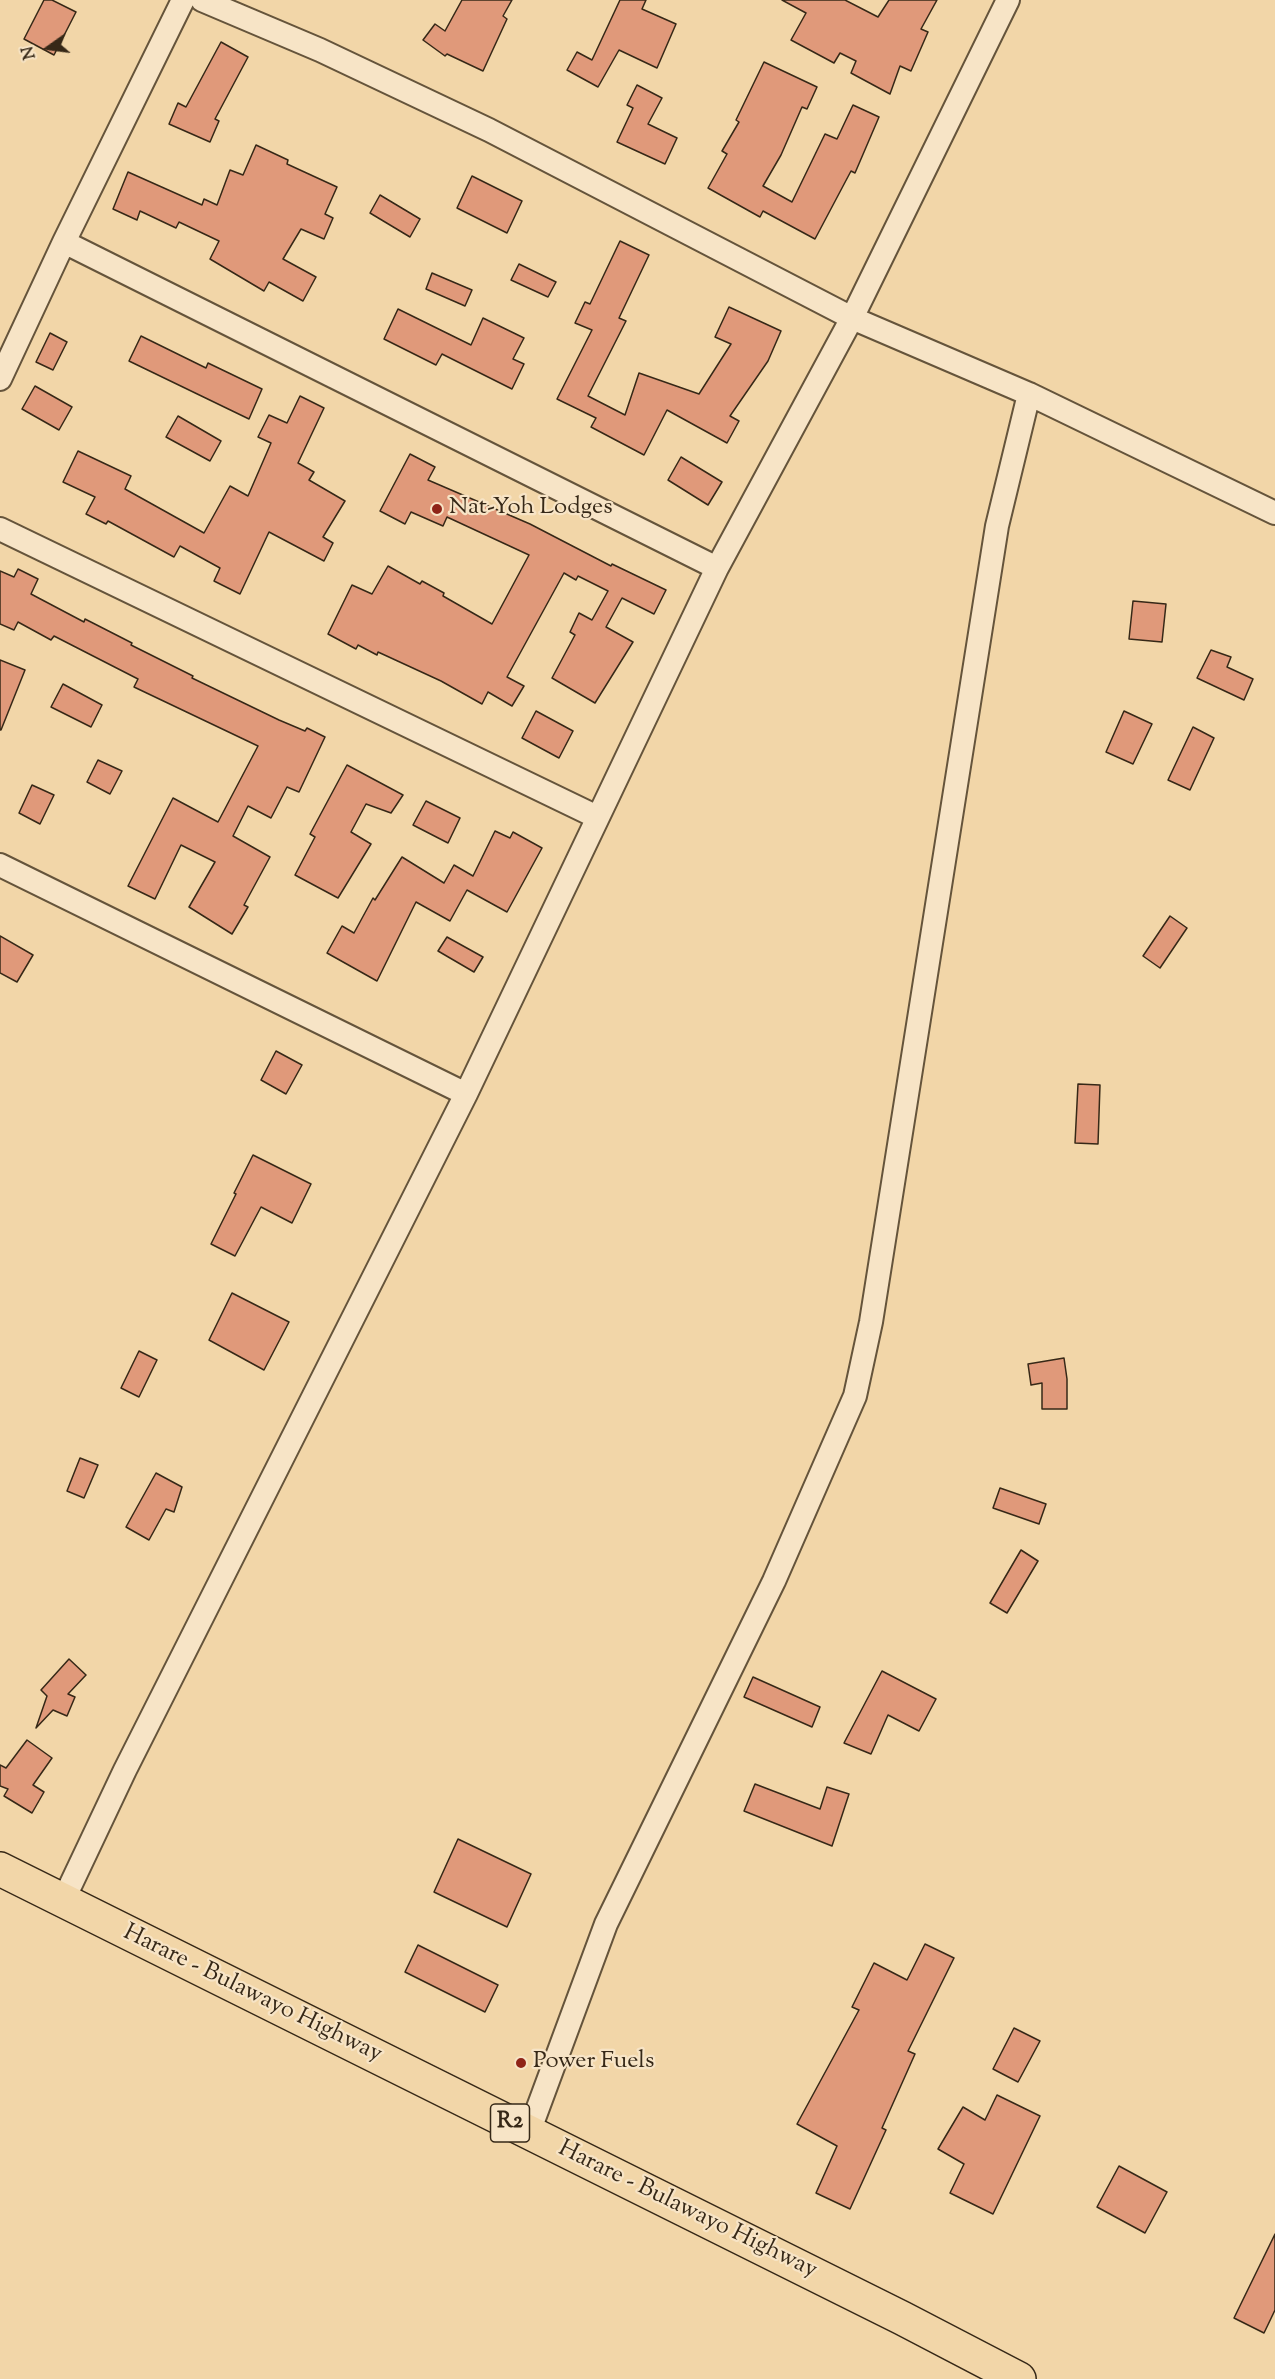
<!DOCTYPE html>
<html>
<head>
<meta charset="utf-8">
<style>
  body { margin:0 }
  #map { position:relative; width:1275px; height:2379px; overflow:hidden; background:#f2d6a8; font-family:"Sorts Mill Goudy",serif }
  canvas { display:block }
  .north { position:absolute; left:18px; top:18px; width:60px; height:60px; -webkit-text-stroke:4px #f7e4c6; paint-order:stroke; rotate:256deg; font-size:16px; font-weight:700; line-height:24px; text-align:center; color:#362817 }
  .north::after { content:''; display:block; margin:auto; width:21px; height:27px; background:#362817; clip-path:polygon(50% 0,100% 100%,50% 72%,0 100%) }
</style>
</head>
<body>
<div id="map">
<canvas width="1275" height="2379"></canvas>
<div class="north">N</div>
</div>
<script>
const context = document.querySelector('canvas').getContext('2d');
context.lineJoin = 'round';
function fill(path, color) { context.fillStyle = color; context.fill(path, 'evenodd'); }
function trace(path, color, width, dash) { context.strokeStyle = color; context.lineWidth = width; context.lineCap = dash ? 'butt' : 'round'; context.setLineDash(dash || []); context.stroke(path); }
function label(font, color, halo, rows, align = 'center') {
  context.font = font + ' "Sorts Mill Goudy",serif'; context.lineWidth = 4.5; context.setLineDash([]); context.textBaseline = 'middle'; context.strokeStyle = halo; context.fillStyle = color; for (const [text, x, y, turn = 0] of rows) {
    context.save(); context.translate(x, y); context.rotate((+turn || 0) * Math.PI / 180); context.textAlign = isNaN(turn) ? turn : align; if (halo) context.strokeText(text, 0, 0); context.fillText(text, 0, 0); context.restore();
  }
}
const building = new Path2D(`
  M 44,0 L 52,0 L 76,12 L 54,55 L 24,39 Z
  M 462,0 L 512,0 L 503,16 L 507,19 L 483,71 L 447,54 L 445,56 L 423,40 L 435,24 L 445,31 Z
  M 620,0 L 646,0 L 642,9 L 676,24 L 657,68 L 619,50 L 598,87 L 567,70 L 577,52 L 592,60 Z
  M 782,0 L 845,0 L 878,17 L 889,0 L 937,0 L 921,29 L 928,32 L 911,71 L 900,66 L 890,94 L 851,73 L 856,61 L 840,53 L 834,63 L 791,40 L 806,13 Z
  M 221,42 L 248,57 L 215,119 L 219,121 L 210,142 L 169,124 L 178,103 L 186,107 Z
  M 764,62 L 817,87 L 807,109 L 802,107 L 781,155 L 763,186 L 792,202 L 825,134 L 837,139 L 853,105 L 879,117 L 855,173 L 851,171 L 815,239 L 763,211 L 760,217 L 708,188 L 727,154 L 722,151 L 739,122 L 736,120 Z
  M 637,85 L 662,98 L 648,124 L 677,138 L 665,164 L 617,142 L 633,108 L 627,105 Z
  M 256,145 L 288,160 L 287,164 L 337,187 L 325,214 L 333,218 L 324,239 L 301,229 L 283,259 L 316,277 L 303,301 L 269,282 L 264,291 L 210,259 L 219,241 L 179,222 L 176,228 L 140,211 L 137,220 L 113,209 L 128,172 L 202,205 L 204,199 L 217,205 L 230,170 L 243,175 Z
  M 472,176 L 522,201 L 507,233 L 457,208 Z
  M 380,195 L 420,219 L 410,237 L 370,213 Z
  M 620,241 L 649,255 L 619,318 L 626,321 L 588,396 L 625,415 L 639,373 L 699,394 L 731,344 L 715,337 L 729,307 L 781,331 L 768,361 L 730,416 L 739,421 L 727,443 L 667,410 L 644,455 L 591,427 L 596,418 L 557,399 L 592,330 L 575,323 L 585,302 L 590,304 Z
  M 519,264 L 556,282 L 548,297 L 511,280 Z
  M 432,273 L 472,290 L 465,306 L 426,289 Z
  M 398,309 L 471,345 L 483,318 L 524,338 L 513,359 L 524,364 L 512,389 L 442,354 L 436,365 L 384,339 Z
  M 50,333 L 67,342 L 53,370 L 36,362 Z
  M 141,336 L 206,368 L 208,363 L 262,389 L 249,419 L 129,361 Z
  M 35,386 L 72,407 L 59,430 L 22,409 Z
  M 300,396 L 324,408 L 298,463 L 314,472 L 309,480 L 345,501 L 323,537 L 333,543 L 324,561 L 269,532 L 240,594 L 214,581 L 220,568 L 180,546 L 174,557 L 108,521 L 106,524 L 86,514 L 95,497 L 63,482 L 78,451 L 131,476 L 125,489 L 204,533 L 230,486 L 248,496 L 271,443 L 258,437 L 269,415 L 287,423 Z
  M 178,416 L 221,441 L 210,461 L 166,437 Z
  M 410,454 L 435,467 L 428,480 L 530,524 L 611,566 L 612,564 L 666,590 L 654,614 L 622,598 L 606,627 L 633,642 L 595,703 L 552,678 L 575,635 L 570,632 L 579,613 L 592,620 L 608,591 L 578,576 L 576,580 L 564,573 L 507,677 L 524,686 L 512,706 L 488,692 L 482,704 L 441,681 L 378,652 L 377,655 L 358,645 L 356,649 L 328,634 L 352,585 L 372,594 L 388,566 L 420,584 L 422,581 L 444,593 L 443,596 L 492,624 L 529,555 L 447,517 L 443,526 L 411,512 L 405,524 L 380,511 Z
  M 681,457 L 722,482 L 708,505 L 668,480 Z
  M 18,569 L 38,579 L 31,594 L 84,622 L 85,619 L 132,643 L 131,645 L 193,676 L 192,678 L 279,720 L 305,731 L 307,728 L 325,737 L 299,792 L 287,787 L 271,818 L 248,806 L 233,836 L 270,857 L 244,905 L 248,907 L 232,934 L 189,907 L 215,862 L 181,845 L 155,899 L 128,886 L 173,798 L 218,822 L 258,746 L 134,687 L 138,679 L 54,636 L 51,640 L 18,622 L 14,630 L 0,624 L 0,571 L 14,577 Z
  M 1133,601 L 1166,604 L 1162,642 L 1129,639 Z
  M 1211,650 L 1231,657 L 1227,667 L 1253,679 L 1244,700 L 1197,678 Z
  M 0,660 L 25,670 L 1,730 L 0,730 Z
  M 63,684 L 102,705 L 91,727 L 51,707 Z
  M 536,711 L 573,731 L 559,758 L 522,738 Z
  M 1124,711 L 1152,724 L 1133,764 L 1106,752 Z
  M 1193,727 L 1214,738 L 1190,790 L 1168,780 Z
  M 98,760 L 122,771 L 110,794 L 87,782 Z
  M 347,765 L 403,795 L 391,813 L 366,804 L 351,832 L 371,844 L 338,898 L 295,875 L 315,837 L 310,834 Z
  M 32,785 L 54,795 L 40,824 L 19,813 Z
  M 426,801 L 460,818 L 448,843 L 413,825 Z
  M 495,831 L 510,838 L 513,832 L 542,848 L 507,912 L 467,890 L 450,921 L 416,902 L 377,981 L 327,953 L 342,926 L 354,933 L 373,898 L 375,900 L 402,857 L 444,883 L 454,865 L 473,876 Z
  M 1170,916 L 1187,928 L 1160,968 L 1143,956 Z
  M 0,936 L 33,955 L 17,982 L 0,973 Z
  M 447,937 L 483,957 L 474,972 L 438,951 Z
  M 276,1051 L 302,1065 L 286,1094 L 261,1080 Z
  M 1078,1084 L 1100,1085 L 1098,1144 L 1075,1143 Z
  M 253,1155 L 311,1184 L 292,1223 L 261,1207 L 235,1256 L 211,1244 L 236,1194 L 234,1193 Z
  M 232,1293 L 289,1322 L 264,1370 L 209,1340 Z
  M 139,1351 L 157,1360 L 139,1397 L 121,1388 Z
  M 1064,1358 L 1067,1379 L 1067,1409 L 1042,1409 L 1042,1383 L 1031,1385 L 1028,1364 Z
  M 80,1458 L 98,1465 L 84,1498 L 67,1491 Z
  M 156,1473 L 182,1487 L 174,1512 L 166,1509 L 149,1540 L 126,1527 Z
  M 1000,1488 L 1046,1504 L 1039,1524 L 993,1508 Z
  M 1021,1550 L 1038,1561 L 1007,1613 L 990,1603 Z
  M 69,1659 L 86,1675 L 68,1694 L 75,1697 L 67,1716 L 53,1710 L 36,1728 L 47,1696 L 41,1690 Z
  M 882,1671 L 936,1699 L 919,1731 L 888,1715 L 871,1754 L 844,1743 Z
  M 753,1677 L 820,1707 L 812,1727 L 744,1697 Z
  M 27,1740 L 52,1758 L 33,1785 L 44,1792 L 32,1813 L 4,1796 L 8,1789 L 0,1786 L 0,1765 L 6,1768 Z
  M 755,1784 L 820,1809 L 827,1787 L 849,1794 L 832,1846 L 744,1811 Z
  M 458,1839 L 531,1874 L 507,1927 L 434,1892 Z
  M 925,1944 L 954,1958 L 908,2051 L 915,2054 L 882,2128 L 886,2130 L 850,2209 L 816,2193 L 837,2146 L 797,2124 L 859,2010 L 852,2007 L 874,1963 L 907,1980 Z
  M 418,1945 L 498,1985 L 485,2012 L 405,1972 Z
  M 1014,2028 L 1040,2041 L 1018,2082 L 993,2069 Z
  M 997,2095 L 1040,2116 L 993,2214 L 950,2193 L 964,2164 L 938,2149 L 963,2107 L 985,2120 Z
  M 1119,2166 L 1167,2192 L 1145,2233 L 1097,2207 Z
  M 1275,2234 L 1275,2310 L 1264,2333 L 1234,2318 Z`);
fill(building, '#e0997a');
trace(building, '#362817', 1.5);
const street = new Path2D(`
  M 202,0 L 320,50 L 489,130 L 852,318 L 1029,394 L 1275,513
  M 64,242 L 717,568
  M 0,379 L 64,242 L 183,0
  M 0,529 L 597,817
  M 0,865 L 466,1094
  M 63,1901 L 125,1770 L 466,1094 L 717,568 L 852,318 L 1008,0
  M 529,2132 L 606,1924 L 774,1581 L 855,1396 L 871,1322 L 997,526 L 1029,394`);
const highway = new Path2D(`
  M 0,1869 L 902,2318 L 1019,2379`);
trace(street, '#65543b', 26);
trace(highway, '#362817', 36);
trace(street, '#f7e4c6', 22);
trace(highway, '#f2d6a8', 33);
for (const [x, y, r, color] of [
  [437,509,6,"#8f2418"],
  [521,2063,6,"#8f2418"]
]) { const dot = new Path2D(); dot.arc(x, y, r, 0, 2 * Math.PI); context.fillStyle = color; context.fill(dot); trace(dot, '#f7e4c6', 2); }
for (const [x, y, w] of [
  [510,2123,39]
]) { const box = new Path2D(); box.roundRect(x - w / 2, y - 19, w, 38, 4.5); context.fillStyle = '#f7e4c6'; context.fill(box); trace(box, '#362817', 1.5); }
label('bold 22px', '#362817', null, [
  ["R2",510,2123]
]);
label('24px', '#362817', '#f7e4c6', [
  ["Nat-Yoh Lodges",449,509],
  ["Power Fuels",533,2063]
], 'left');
label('24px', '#362817', '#f7e4c6', [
  ["Harare - Bulawayo Highway",252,1995,26],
  ["Harare - Bulawayo Highway",687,2211,26]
]);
</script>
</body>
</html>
